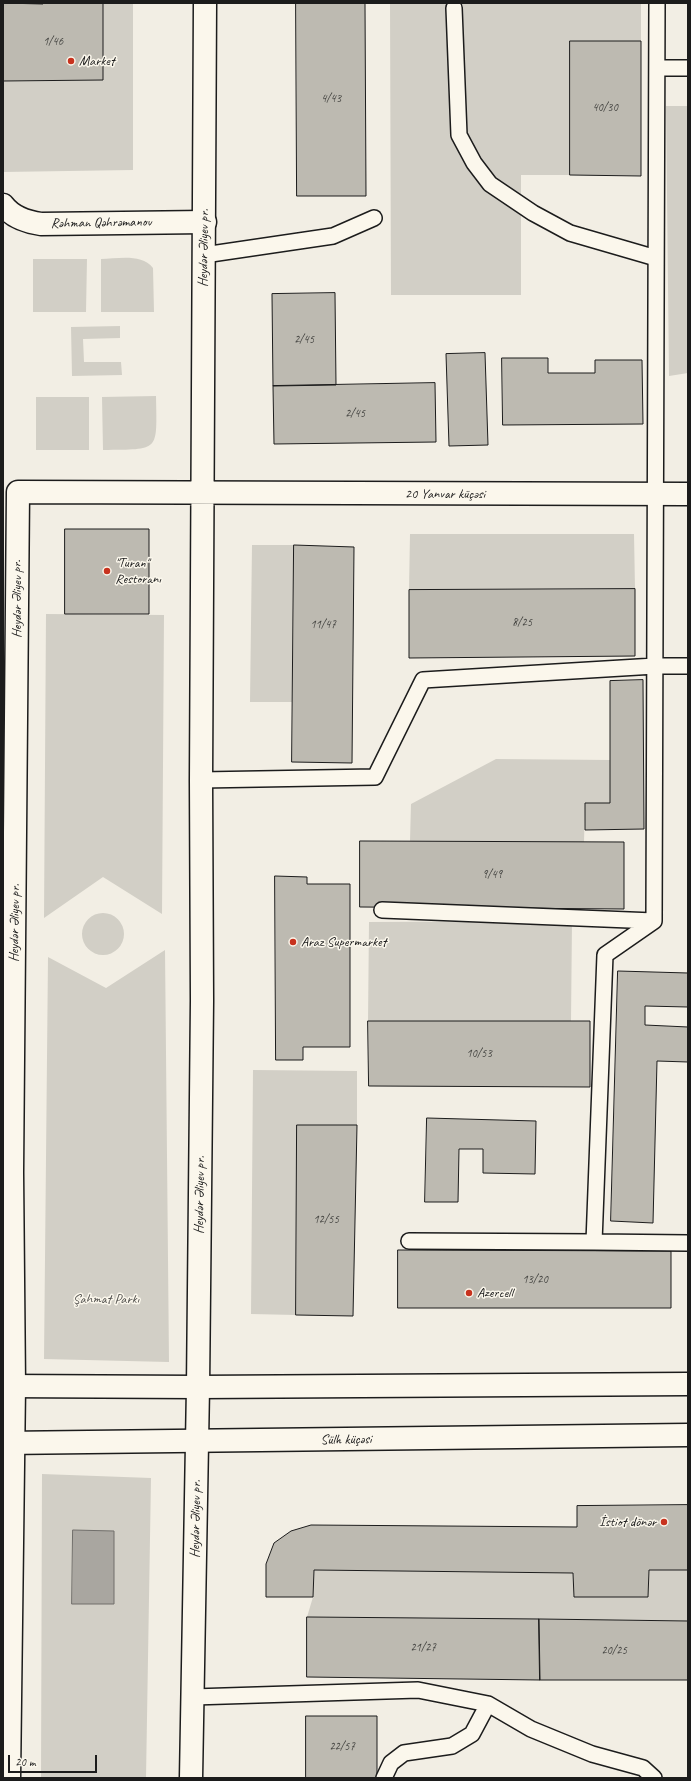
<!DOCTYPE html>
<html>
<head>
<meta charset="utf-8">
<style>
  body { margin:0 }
  #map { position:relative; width:691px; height:1781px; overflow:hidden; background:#f2eee4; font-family:Caveat,sans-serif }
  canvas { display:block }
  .frame { position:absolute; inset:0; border:4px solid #1c1c1c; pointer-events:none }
  .scale { position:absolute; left:8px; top:1755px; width:89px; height:18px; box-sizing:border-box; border:2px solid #1c1c1c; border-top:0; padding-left:5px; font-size:12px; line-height:14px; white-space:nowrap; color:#1c1c1c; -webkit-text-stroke:3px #fbf7ec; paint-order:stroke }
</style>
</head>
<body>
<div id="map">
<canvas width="691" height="1781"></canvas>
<div class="frame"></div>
<div class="scale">20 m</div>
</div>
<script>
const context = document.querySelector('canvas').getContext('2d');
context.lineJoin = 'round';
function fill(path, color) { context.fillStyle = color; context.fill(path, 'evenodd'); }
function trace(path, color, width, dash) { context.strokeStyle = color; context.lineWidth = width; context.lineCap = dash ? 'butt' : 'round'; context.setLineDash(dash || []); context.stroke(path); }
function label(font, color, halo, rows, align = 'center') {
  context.font = font + ' Caveat,sans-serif'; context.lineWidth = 3; context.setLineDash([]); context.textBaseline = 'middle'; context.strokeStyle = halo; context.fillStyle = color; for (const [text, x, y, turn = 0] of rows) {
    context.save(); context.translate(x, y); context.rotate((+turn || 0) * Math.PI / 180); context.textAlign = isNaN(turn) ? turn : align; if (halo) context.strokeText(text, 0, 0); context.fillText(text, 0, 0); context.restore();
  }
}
fill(new Path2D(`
  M 103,3 L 133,3 L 133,170 L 3,172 L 3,81 L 103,80 Z
  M 390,3 L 641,3 L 641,41 L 570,41 L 570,175 L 521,175 L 521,295 L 391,295 Z
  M 666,106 L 688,106 L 688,373 L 669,376 Z
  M 33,259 L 87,259 L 86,312 L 33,312 Z
  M 101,259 C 117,259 141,253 153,268 L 154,312 L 101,312 Z
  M 120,326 L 120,338 L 83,339 L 84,362 L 121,362 L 122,375 L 72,376 L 71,327 Z
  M 156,396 C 157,453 160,449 103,450 L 102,397 Z
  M 36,397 L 89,397 L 89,450 L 36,450 Z
  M 410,534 L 634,534 L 635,589 L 409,590 Z
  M 252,545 L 294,545 L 292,702 L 250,702 Z
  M 46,614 L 164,615 L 162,914 L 103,877 L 44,918 Z
  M 496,759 L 610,760 L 610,803 L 585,803 L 584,842 L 410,841 L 411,804 Z
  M82 934a21 21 0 1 1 42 0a21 21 0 1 1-42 0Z
  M 572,921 L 571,1021 L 368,1021 L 369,922 Z
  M 165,950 L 169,1362 L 44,1359 L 48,957 L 106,988 Z
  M 253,1070 L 357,1071 L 357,1125 L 297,1125 L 296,1315 L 251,1314 Z
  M 42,1474 L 151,1478 L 146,1778 L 41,1778 Z
  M 314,1570 L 573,1573 L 574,1597 L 648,1597 L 649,1570 L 688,1570 L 688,1621 L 307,1617 L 313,1597 Z`), '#d2cfc6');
const water = new Path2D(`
  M 73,1530 L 114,1531 L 114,1604 L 72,1604 Z`);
fill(water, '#a9a6a0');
trace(water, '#716f6b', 1);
const building = new Path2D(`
  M 3,3 L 43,4 L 43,3 L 103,3 L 103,80 L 3,81 Z
  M 296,3 L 365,3 L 366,196 L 297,196 Z
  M 570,41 L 641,41 L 641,176 L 570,175 Z
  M 335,293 L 336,385 L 273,386 L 272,294 Z
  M 485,353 L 488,445 L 449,446 L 446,354 Z
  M 502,358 L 548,358 L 548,373 L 595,373 L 595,360 L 642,360 L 643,424 L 503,425 Z
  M 435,383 L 436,442 L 274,444 L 273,386 Z
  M 65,529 L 149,529 L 149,614 L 65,614 Z
  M 294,545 L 354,547 L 352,763 L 292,762 Z
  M 635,589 L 635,656 L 409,658 L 409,590 Z
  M 643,680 L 644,829 L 585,830 L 585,803 L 610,803 L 610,681 Z
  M 360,841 L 624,842 L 624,909 L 360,907 Z
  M 275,876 L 307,877 L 307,884 L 350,884 L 350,1047 L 303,1047 L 303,1060 L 276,1060 Z
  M 618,971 L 688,973 L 688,1007 L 645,1006 L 645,1025 L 688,1027 L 688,1062 L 657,1061 L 653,1223 L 611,1221 Z
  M 368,1021 L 590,1021 L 590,1087 L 369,1086 Z
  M 427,1118 L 536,1121 L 535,1174 L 483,1173 L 483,1149 L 459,1149 L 458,1202 L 425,1202 Z
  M 297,1125 L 357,1125 L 353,1316 L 296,1315 Z
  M 398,1250 L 671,1251 L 671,1308 L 398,1308 Z
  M 688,1505 L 688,1570 L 649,1570 L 648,1597 L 574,1597 L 573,1573 L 314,1570 L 313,1597 L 266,1597 L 266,1564 L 274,1543 L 291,1531 L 311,1525 L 577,1527 L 577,1506 Z
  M 307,1617 L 539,1619 L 540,1680 L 307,1677 Z
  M 539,1619 L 688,1621 L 688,1680 L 540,1680 Z
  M 306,1716 L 377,1716 L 377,1778 L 306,1778 Z`);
fill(building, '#bdbab1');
trace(building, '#1c1c1c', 1);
const lane = new Path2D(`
  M 657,3 L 654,921 L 605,955 L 594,1242 L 688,1243
  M 454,8 L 459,135 L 474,163 L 490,184 L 533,213 L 570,233 L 656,258
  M 657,68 L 688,68
  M 204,255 L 333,236 L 374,218
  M 201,780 L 375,777 L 423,680 L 655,666 L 688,666
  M 382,910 L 654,921
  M 409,1241 L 594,1242
  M 193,1697 L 418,1690 L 488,1704 L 531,1729 L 592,1754 L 643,1768 L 654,1778
  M 384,1778 L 391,1763 L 404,1753 L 452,1746 L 472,1734 L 488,1704`);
const street = new Path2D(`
  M 3,205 C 12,217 27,222 41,224 L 205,222`);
const secondary = new Path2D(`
  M 9,1778 L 14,1386 L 12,1172 L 18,492 L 688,494
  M 191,1778 L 198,1387 L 202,1001 L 201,780 L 205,3`);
const highway = new Path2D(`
  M 3,1386 L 198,1387 L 688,1384
  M 3,1443 L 688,1435`);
trace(lane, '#1c1c1c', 18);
trace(street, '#1c1c1c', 25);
trace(secondary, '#1c1c1c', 25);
trace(highway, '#1c1c1c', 25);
trace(lane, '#fbf7ec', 15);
trace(street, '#fbf7ec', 22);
trace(secondary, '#fbf7ec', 22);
trace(highway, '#fbf7ec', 22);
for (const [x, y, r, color] of [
  [71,61,4,"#c8321e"],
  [107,571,4,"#c8321e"],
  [293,942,4,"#c8321e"],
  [469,1293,4,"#c8321e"],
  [664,1522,4,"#c8321e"]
]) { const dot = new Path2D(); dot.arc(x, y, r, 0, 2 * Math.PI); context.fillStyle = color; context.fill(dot); trace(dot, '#fbf7ec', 1.5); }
label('12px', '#444441', null, [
  ["1/46",53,42],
  ["4/43",331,99],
  ["40/30",605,108],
  ["2/45",304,340],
  ["2/45",355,414],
  ["8/25",522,623],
  ["11/47",323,625],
  ["9/49",492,875],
  ["10/53",479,1054],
  ["12/55",326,1220],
  ["13/20",535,1280],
  ["21/27",423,1648],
  ["20/25",614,1651],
  ["22/57",342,1747]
]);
label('14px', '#1c1c1c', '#fbf7ec', [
  ["Market",79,61],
  ["\"Turan\"",115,563],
  ["Restoranı",115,579],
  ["Araz Supermarket",301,942],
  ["Azercell",477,1293],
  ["İstiot dönәr",656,1522,"right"]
], 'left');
label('14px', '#1c1c1c', '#fbf7ec', [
  ["Rəhman Qəhrəmanov",101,223,-1],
  ["Heydər Əliyev pr.",204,248,-89],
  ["20 Yanvar küçəsi",445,494],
  ["Heydər Əliyev pr.",17,599,-90],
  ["Heydər Əliyev pr.",15,923,-89],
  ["Heydər Əliyev pr.",200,1195,-89],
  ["Sülh küçəsi",346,1440,-1],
  ["Heydər Əliyev pr.",196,1519,-89]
]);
label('14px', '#53524f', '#fbf7ec', [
  ["Şahmat Parkı",106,1299]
]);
</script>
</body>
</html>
